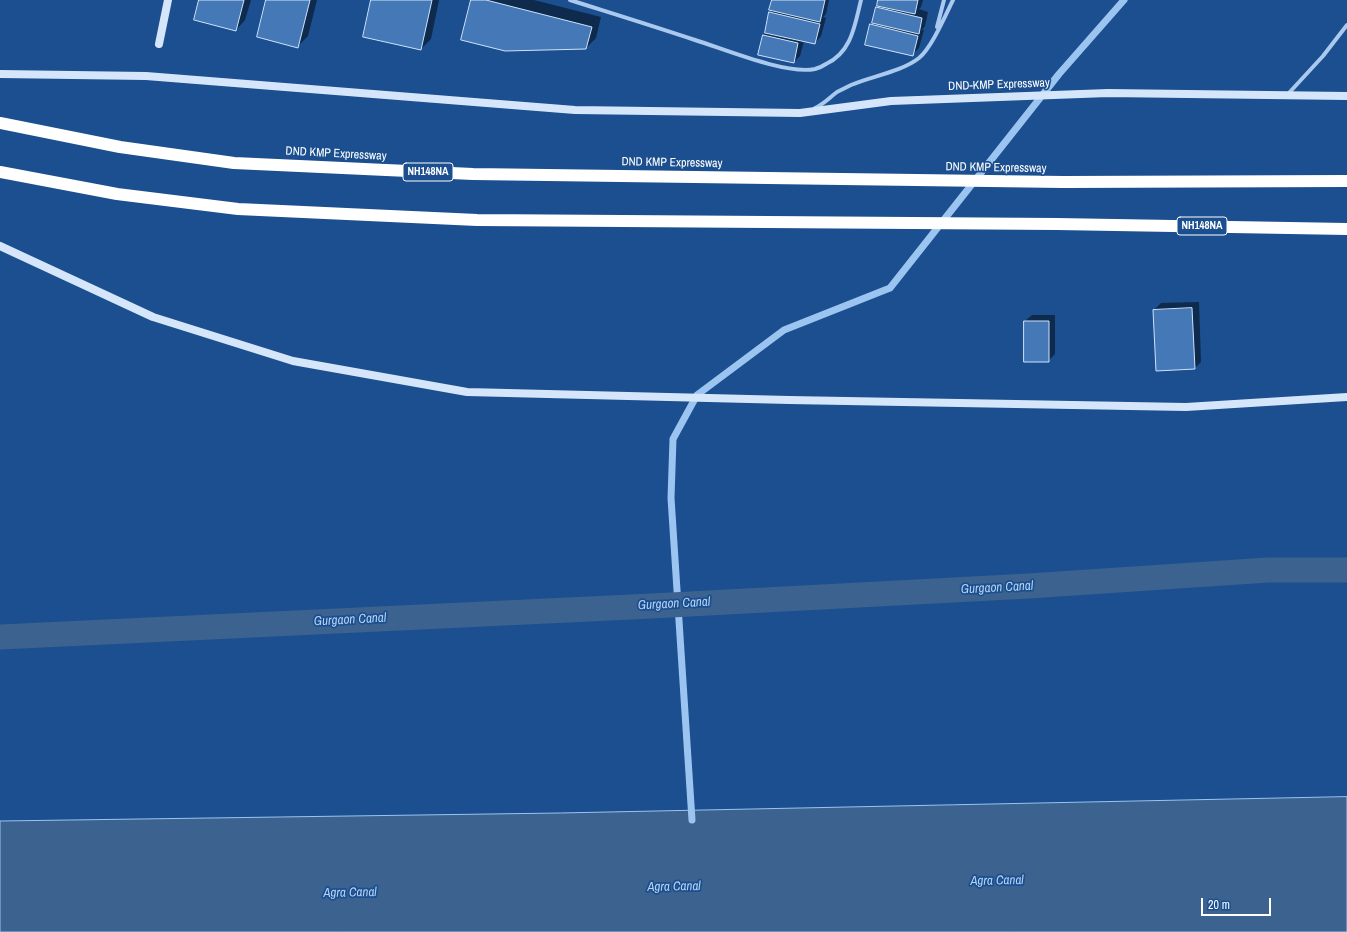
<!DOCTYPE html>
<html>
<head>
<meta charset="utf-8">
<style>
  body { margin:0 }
  #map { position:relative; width:1347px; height:932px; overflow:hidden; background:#1b4f8f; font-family:"Archivo Narrow",sans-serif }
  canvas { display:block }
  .scale { position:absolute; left:1201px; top:898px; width:70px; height:18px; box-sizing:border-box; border:2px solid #fff; border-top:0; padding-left:5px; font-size:12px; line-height:14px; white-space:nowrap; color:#fff; -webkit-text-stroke:3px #1b4f8f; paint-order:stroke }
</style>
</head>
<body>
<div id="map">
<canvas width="1347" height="932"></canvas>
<div class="scale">20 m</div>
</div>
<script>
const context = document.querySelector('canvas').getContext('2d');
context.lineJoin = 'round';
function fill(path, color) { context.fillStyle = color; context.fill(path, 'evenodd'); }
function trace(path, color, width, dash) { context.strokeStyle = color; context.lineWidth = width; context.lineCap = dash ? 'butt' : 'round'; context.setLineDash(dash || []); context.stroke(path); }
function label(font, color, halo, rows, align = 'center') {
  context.font = font + ' "Archivo Narrow",sans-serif'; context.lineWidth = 3.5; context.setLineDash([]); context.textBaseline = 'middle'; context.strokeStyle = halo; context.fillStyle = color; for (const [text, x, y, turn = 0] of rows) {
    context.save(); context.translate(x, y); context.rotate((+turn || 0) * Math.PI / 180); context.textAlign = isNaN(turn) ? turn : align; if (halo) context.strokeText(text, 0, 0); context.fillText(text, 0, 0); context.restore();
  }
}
const water = new Path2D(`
  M 1347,797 L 1347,932 L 0,932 L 0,821 L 560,813 Z`);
fill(water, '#3c6290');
trace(water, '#9cc4f0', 1);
fill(new Path2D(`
  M 200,0 L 251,0 L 245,20 L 236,30 Z
  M 267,0 L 317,0 L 308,36 L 298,46 Z
  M 372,0 L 439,0 L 431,39 L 421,49 Z
  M 472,0 L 534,0 L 601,17 L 596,38 L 586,48 Z
  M 773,0 L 829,0 L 826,14 L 823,17 L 826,18 L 821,36 L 815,43 L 804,41 L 800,56 L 794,62 L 764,35 L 767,32 L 770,13 L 773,10 Z
  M 879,0 L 923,0 L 921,7 L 919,9 L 928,12 L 925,26 L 922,30 L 924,30 L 919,48 L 912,55 L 871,25 L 873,23 L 876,8 L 879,5 Z
  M 1199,302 L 1201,362 L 1195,368 L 1154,310 L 1161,303 Z
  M 1032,315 L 1055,315 L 1055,354 L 1048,361 L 1025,321 Z`), '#0007');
trace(new Path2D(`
  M 692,820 L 671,498 L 673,439 L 697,395 L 784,330 L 890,288 L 1059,74 L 1124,0`), '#9cc4f0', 7);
trace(new Path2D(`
  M 0,637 L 652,606 L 1029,586 L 1268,570 L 1347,570`), '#3c6290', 25);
const building = new Path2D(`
  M 199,0 L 244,0 L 236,31 L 194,20 Z
  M 266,0 L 310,0 L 298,48 L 257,37 Z
  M 371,0 L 432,0 L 421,50 L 363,37 Z
  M 471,0 L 486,0 L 592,27 L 586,49 L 505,51 L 461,40 Z
  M 772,0 L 825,0 L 820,22 L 769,10 Z
  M 878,0 L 918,0 L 915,14 L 877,6 Z
  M 876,7 L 922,18 L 919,34 L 872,23 Z
  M 769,12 L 820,24 L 815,44 L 765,33 Z
  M 870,24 L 918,36 L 913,56 L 865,45 Z
  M 763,35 L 798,43 L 794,63 L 758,55 Z
  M 1192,308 L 1195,369 L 1156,371 L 1153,310 Z
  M 1024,321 L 1049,321 L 1049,362 L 1024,362 Z`);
fill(building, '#4478b7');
trace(building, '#cfe3fa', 1);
trace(new Path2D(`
  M 570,0 C 611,13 653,26 695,40 C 724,49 786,75 815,69 C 819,68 823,66 826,64 C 852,52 855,24 861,0
  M 937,27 L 944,0
  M 1288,94 L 1323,56 L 1347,25
  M 815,108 C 824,104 829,98 837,92 C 841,90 847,87 851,85 C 872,76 901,72 919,58 C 932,47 945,16 953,0`), '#a9c9ee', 4);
trace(new Path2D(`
  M 159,44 L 168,0
  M 0,74 L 146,76 L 575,110 L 800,113 L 891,101 L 1108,93 L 1347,96
  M 0,246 L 153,317 L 293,361 L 467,392 L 789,400 L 1186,407 L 1347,397`), '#d6e6fa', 8);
trace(new Path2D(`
  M 0,123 L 120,147 L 234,163 L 473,174 L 1063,182 L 1347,181
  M 0,172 L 117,194 L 238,209 L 477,220 L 1057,224 L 1347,229`), '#fff', 12);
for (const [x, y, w] of [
  [428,172,50],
  [1202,226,50]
]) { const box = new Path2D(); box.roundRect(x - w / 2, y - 9, w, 18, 3); context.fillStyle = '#1b4f8f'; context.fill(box); trace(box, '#fff', 1); }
label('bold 11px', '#fff', null, [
  ["NH148NA",428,172],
  ["NH148NA",1202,226]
]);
label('12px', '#fff', '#1b4f8f', [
  ["DND-KMP Expressway",999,85,-2],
  ["DND KMP Expressway",336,154,3],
  ["DND KMP Expressway",672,163,1],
  ["DND KMP Expressway",996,168,1]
]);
label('italic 13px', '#b5d3f5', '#1b4f8f', [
  ["Gurgaon Canal",997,588,-3],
  ["Gurgaon Canal",674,604,-3],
  ["Gurgaon Canal",350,620,-3],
  ["Agra Canal",997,881,-1],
  ["Agra Canal",674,887,-1],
  ["Agra Canal",350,893,-1]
]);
</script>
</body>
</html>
